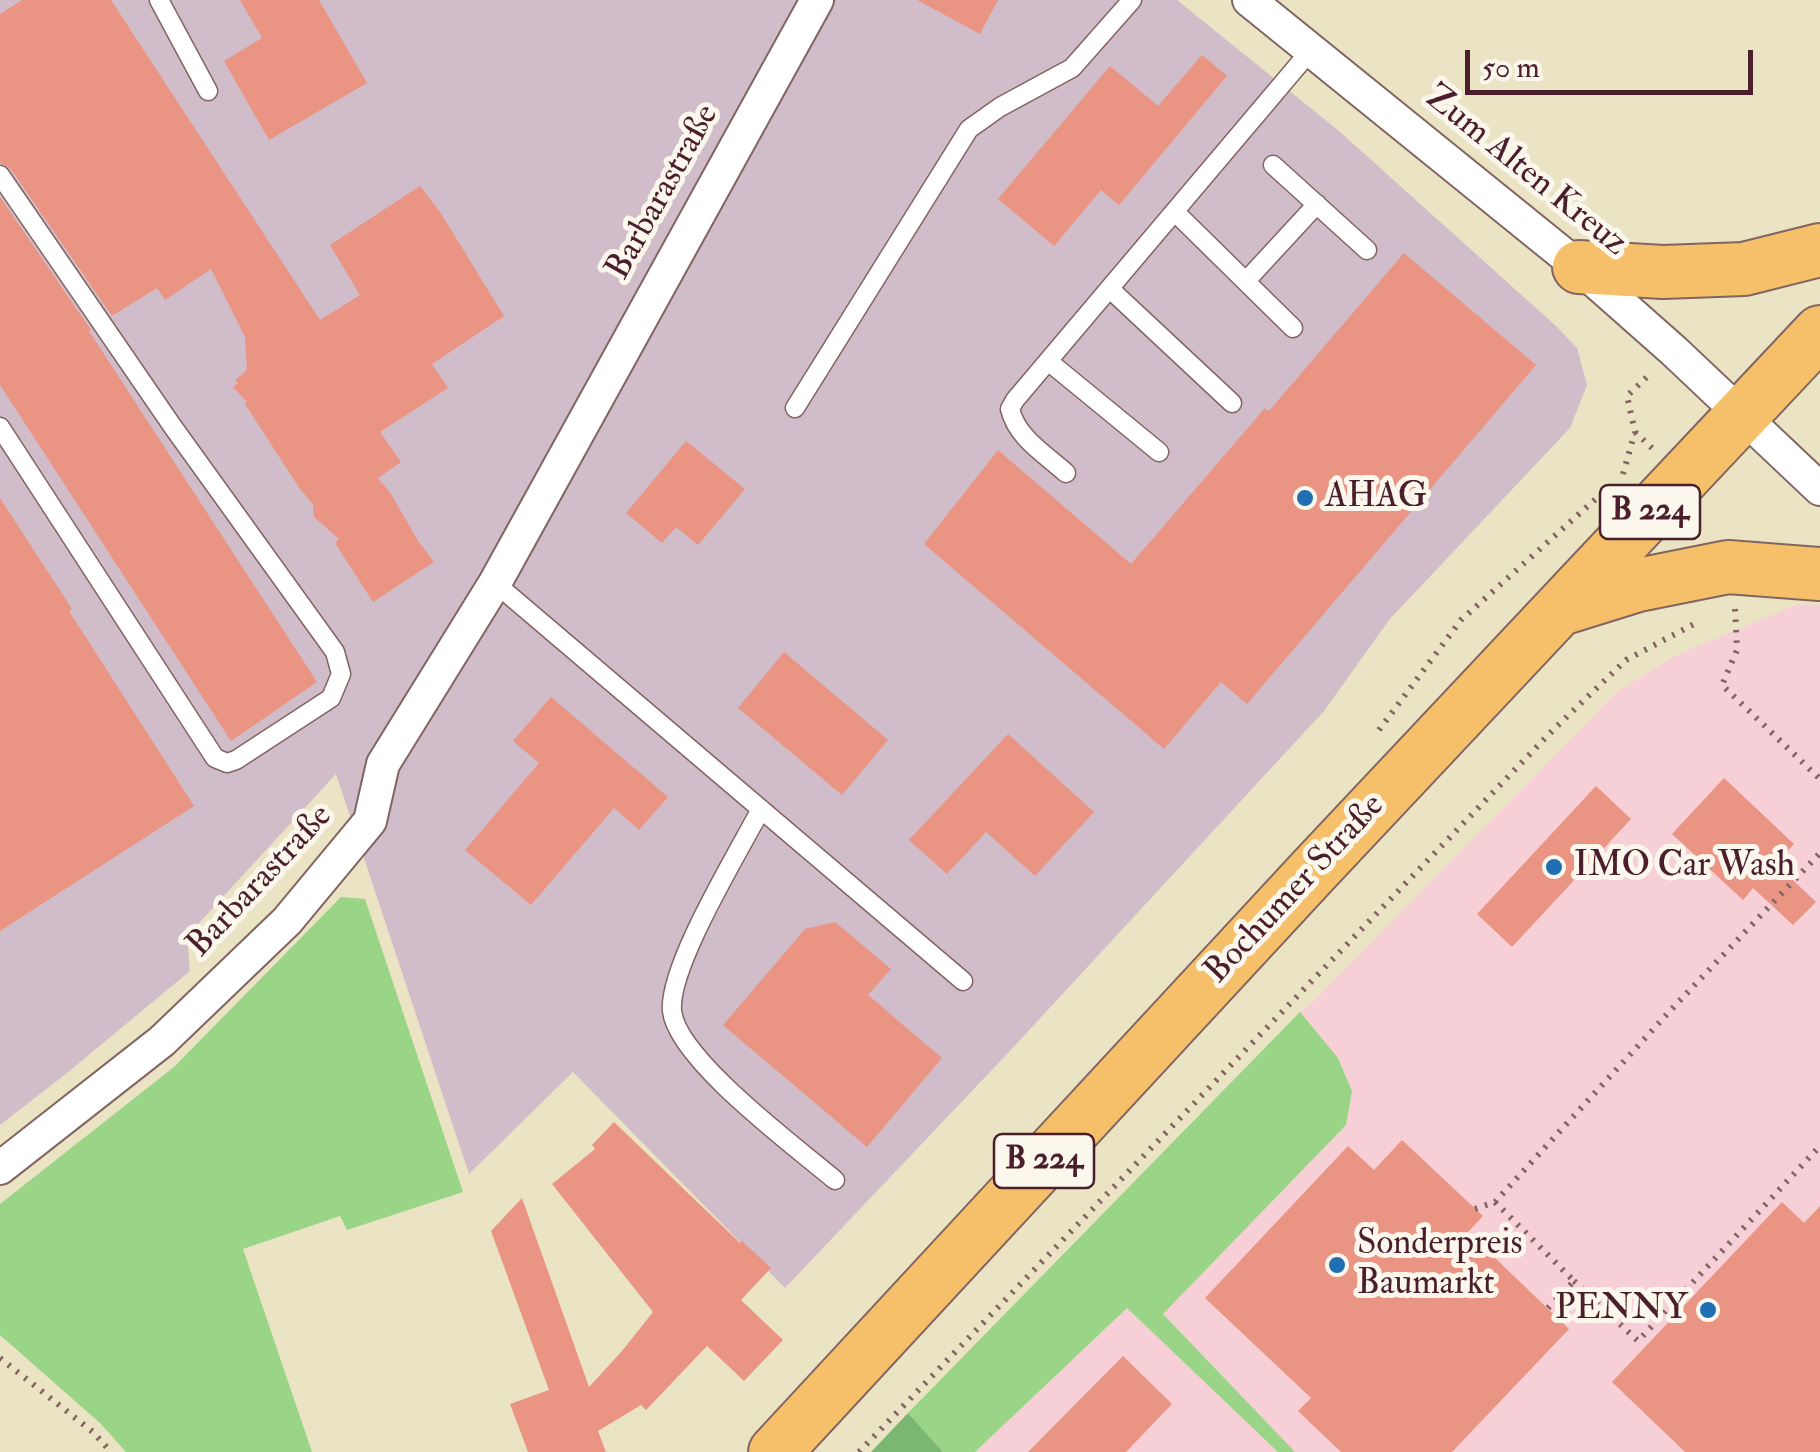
<!DOCTYPE html>
<html>
<head>
<meta charset="utf-8">
<style>
  body { margin:0 }
  #map { position:relative; width:1820px; height:1452px; overflow:hidden; background:#eae4c4; font-family:"IM FELL Double Pica",serif }
  canvas { display:block }
  .scale { position:absolute; left:1465px; top:50px; width:288px; height:45px; box-sizing:border-box; border:5px solid #4a1f2b; border-top:0; padding-left:12px; font-size:30px; line-height:35px; white-space:nowrap; color:#4a1f2b; -webkit-text-stroke:8px #fbf7ec; paint-order:stroke }
</style>
</head>
<body>
<div id="map">
<canvas width="1820" height="1452"></canvas>
<div class="scale">50 m</div>
</div>
<script>
const context = document.querySelector('canvas').getContext('2d');
context.lineJoin = 'round';
function fill(path, color) { context.fillStyle = color; context.fill(path, 'evenodd'); }
function trace(path, color, width, dash) { context.strokeStyle = color; context.lineWidth = width; context.lineCap = dash ? 'butt' : 'round'; context.setLineDash(dash || []); context.stroke(path); }
function label(font, color, halo, rows, align = 'center') {
  context.font = font + ' "IM FELL Double Pica",serif'; context.lineWidth = 10; context.setLineDash([]); context.textBaseline = 'middle'; context.strokeStyle = halo; context.fillStyle = color; for (const [text, x, y, turn = 0] of rows) {
    context.save(); context.translate(x, y); context.rotate((+turn || 0) * Math.PI / 180); context.textAlign = isNaN(turn) ? turn : align; if (halo) context.strokeText(text, 0, 0); context.fillText(text, 0, 0); context.restore();
  }
}
fill(new Path2D(`
  M 1798,604 L 1820,605 L 1820,1452 L 1295,1452 L 1163,1314 L 1346,1125 L 1352,1091 L 1338,1058 L 1300,1012 L 1311,1004 L 1618,691 L 1677,655 Z
  M 1127,1308 L 1278,1452 L 975,1452 Z`), '#f6cfd7');
fill(new Path2D(`
  M 0,0 L 1177,0 L 1339,131 L 1556,326 L 1577,348 L 1587,385 L 1570,428 L 1389,620 L 1324,711 L 1008,1053 L 785,1288 L 573,1072 L 469,1174 L 336,774 L 187,936 L 190,971 L 67,1073 L 0,1125 Z`), '#d1bdc9');
fill(new Path2D(`
  M 341,897 L 365,899 L 463,1192 L 347,1230 L 340,1216 L 243,1249 L 312,1452 L 126,1452 L 100,1423 L 0,1335 L 0,1204 L 174,1067 Z
  M 1300,1012 L 1338,1058 L 1352,1091 L 1346,1125 L 1163,1314 L 1295,1452 L 1278,1452 L 1127,1308 L 975,1452 L 943,1452 L 908,1413 Z`), '#9ad486');
fill(new Path2D(`
  M 908,1413 L 943,1452 L 871,1452 Z`), '#7bb673');
fill(new Path2D(`
  M 22,0 L 111,0 L 320,320 L 360,295 L 330,245 L 420,186 L 440,212 L 504,316 L 432,364 L 448,388 L 380,432 L 401,462 L 378,478 L 391,494 L 418,541 L 434,562 L 373,602 L 335,543 L 339,539 L 314,517 L 313,504 L 300,489 L 245,404 L 247,402 L 233,387 L 238,383 L 235,380 L 247,370 L 245,337 L 211,269 L 165,300 L 157,288 L 112,316 L 10,168 L 0,163 L 0,14 Z
  M 240,0 L 319,0 L 367,83 L 269,140 L 224,61 L 262,38 Z
  M 917,0 L 998,0 L 980,34 Z
  M 1202,55 L 1227,76 L 1119,205 L 1101,190 L 1054,246 L 998,199 L 1110,66 L 1158,106 Z
  M 0,197 L 91,330 L 89,331 L 317,682 L 231,741 L 0,385 Z
  M 1404,253 L 1536,365 L 1247,704 L 1221,682 L 1164,749 L 924,544 L 998,450 L 1131,564 L 1265,408 L 1269,411 Z
  M 686,441 L 745,489 L 698,545 L 676,527 L 662,543 L 626,513 Z
  M 0,498 L 72,609 L 69,611 L 194,806 L 0,931 Z
  M 784,652 L 888,740 L 842,795 L 738,708 Z
  M 551,697 L 668,797 L 639,830 L 614,808 L 531,905 L 465,850 L 539,763 L 513,741 Z
  M 1008,734 L 1094,812 L 1035,876 L 986,832 L 947,874 L 909,840 Z
  M 1724,778 L 1794,844 L 1776,864 L 1816,902 L 1793,925 L 1753,888 L 1743,900 L 1672,834 Z
  M 1596,786 L 1631,819 L 1512,947 L 1477,914 Z
  M 835,922 L 891,969 L 868,995 L 942,1058 L 867,1147 L 723,1025 L 805,929 Z
  M 614,1122 L 740,1243 L 742,1241 L 771,1268 L 741,1300 L 783,1340 L 744,1381 L 707,1346 L 646,1410 L 641,1405 L 598,1431 L 606,1452 L 528,1452 L 510,1404 L 549,1390 L 491,1231 L 522,1198 L 589,1387 L 622,1351 L 653,1312 L 552,1184 L 595,1149 L 592,1145 Z
  M 1402,1140 L 1483,1216 L 1468,1232 L 1569,1329 L 1452,1452 L 1341,1452 L 1298,1411 L 1311,1398 L 1205,1298 L 1348,1146 L 1374,1170 Z
  M 1782,1202 L 1804,1223 L 1820,1206 L 1820,1452 L 1685,1452 L 1612,1382 Z
  M 1123,1356 L 1172,1404 L 1126,1452 L 1028,1452 Z`), '#ea9483');
const lane = new Path2D(`
  M 159,0 L 208,91
  M 1273,165 L 1367,250
  M 0,175 L 173,427 L 335,652 L 341,674 L 331,698 L 236,760 L 227,763 L 215,758 L 0,427
  M 1175,212 L 1293,328
  M 1246,281 L 1317,204
  M 1110,289 L 1232,403
  M 1048,361 L 1159,452
  M 795,408 L 969,129 L 1000,107 L 1072,68 L 1132,0
  M 1066,473 C 1045,454 1017,438 1010,409 L 1015,400 L 1311,50
  M 495,583 L 963,981
  M 761,809 C 738,853 668,967 672,1011 C 677,1059 796,1147 835,1180`);
const street = new Path2D(`
  M 1249,0 L 1579,267 L 1674,351 L 1820,489
  M 0,1168 L 162,1041 L 287,921 L 370,821 L 383,764 L 495,583 L 817,0`);
const primary = new Path2D(`
  M 1579,267 L 1663,272 L 1744,269 L 1820,250
  M 1564,608 L 1638,585 L 1728,567 L 1820,574
  M 775,1452 L 1314,870 L 1820,332`);
trace(lane, '#826461', 21);
trace(street, '#826461', 36);
trace(primary, '#826461', 56);
trace(new Path2D(`
  M 1635,432 L 1652,448
  M 1623,474 L 1635,432 L 1627,396 L 1650,374
  M 1735,609 L 1737,650 L 1722,685 L 1820,779
  M 1379,730 L 1461,620 L 1599,496
  M 1495,1202 L 1574,1281 L 1548,1308
  M 1475,1209 L 1495,1202 L 1669,1012 L 1820,853
  M 1574,1281 L 1638,1341 L 1820,1146
  M 0,1358 L 93,1432 L 111,1452
  M 859,1452 L 1553,730 L 1626,660 L 1696,623`), '#826461', 6, [2.5, 8]);
trace(lane, '#fff', 18);
trace(street, '#fff', 32);
trace(primary, '#f6c06b', 52);
for (const [x, y, r, color] of [
  [1305,498,10,"#1f6fb2"],
  [1554,867,10,"#1f6fb2"],
  [1337,1265,10,"#1f6fb2"],
  [1708,1310,10,"#1f6fb2"]
]) { const dot = new Path2D(); dot.arc(x, y, r, 0, 2 * Math.PI); context.fillStyle = color; context.fill(dot); trace(dot, '#fbf7ec', 4); }
for (const [x, y, w] of [
  [1650,512,100],
  [1044,1161,100]
]) { const box = new Path2D(); box.roundRect(x - w / 2, y - 27, w, 54, 8); context.fillStyle = '#fbf7ec'; context.fill(box); trace(box, '#4a1f2b', 2.5); }
label('bold 32px', '#4a1f2b', null, [
  ["B 224",1650,512],
  ["B 224",1044,1161]
]);
label('35px', '#4a1f2b', '#fbf7ec', [
  ["Zum Alten Kreuz",1525,172,39],
  ["Barbarastraße",664,193,-61],
  ["Barbarastraße",261,882,-47],
  ["Bochumer Straße",1296,890,-47]
]);
label('35px', '#4a1f2b', '#fbf7ec', [
  ["AHAG",1325,498],
  ["IMO Car Wash",1574,867],
  ["Sonderpreis",1357,1245],
  ["Baumarkt",1357,1285],
  ["PENNY",1688,1310,"right"]
], 'left');
</script>
</body>
</html>
